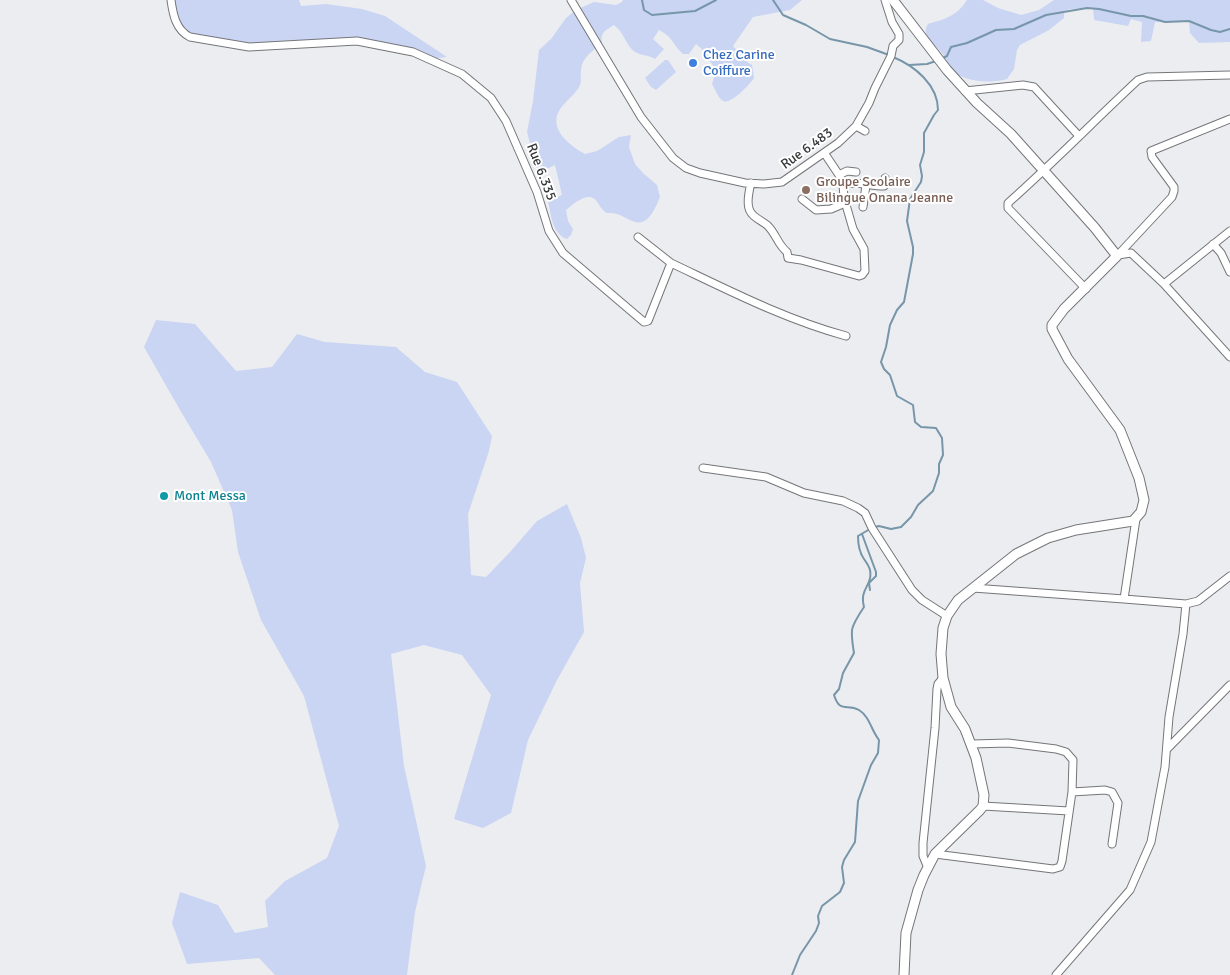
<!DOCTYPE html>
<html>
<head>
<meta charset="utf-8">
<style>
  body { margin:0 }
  canvas { display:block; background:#ecedf0 }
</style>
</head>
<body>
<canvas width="1230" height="975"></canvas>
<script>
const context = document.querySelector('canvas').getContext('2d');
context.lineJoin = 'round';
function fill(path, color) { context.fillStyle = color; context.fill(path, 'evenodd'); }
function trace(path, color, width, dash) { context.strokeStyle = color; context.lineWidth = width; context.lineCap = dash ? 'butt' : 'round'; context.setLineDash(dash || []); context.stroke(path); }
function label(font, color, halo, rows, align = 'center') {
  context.font = font + ' Signika,sans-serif'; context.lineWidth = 4; context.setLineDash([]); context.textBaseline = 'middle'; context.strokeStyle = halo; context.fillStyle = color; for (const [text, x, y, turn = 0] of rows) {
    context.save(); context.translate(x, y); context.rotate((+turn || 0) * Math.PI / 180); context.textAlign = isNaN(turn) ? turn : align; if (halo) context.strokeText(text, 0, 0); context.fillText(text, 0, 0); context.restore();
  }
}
fill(new Path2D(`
  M 171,0 L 299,0 L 301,6 L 326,4 L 362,9 L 385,16 L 447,57 L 429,59 L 376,44 L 249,47 L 182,32 Z
  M 623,0 L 802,0 L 790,10 L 753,17 L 733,46 L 747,62 L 752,65 L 754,78 C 750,84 731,105 723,101 C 718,98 715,89 712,84 C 718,67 714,66 703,54 L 704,51 L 696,44 L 689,54 L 683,54 C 672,44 674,38 659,30 L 653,39 L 664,49 L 655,59 C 649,55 642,56 635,52 C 626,46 624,32 614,25 C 606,30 600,32 602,43 C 593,51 582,57 581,70 C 580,75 582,80 580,85 C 575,96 563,102 558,113 C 550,131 572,147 585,154 L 597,151 L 619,137 L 631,135 L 629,147 L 635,164 L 643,173 L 657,185 L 660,197 C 656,206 649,226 635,222 C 629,220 623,216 617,214 C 612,212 607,215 603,210 C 598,205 597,198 590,197 C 582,196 572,205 566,210 L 568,221 L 573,229 L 571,235 L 567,239 C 552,234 551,214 548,201 L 562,195 L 555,165 L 538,173 L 527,132 L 533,101 L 539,50 L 551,39 L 566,18 L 576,10 L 594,2 L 616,5 L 622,2 Z
  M 967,0 L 983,0 L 998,8 L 1021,15 L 1039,10 L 1054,0 L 1230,0 L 1230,42 L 1199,43 L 1190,33 L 1189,22 L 1155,22 L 1151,41 L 1141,42 L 1142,22 L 1131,19 L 1128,26 L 1094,20 L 1093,8 L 1070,9 L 1064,11 L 1064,18 L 1049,30 L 1020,45 L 1017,50 L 1014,69 L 1007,79 C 992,84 961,82 951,69 C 947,64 946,57 941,52 C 934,43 920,36 928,24 C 945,19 957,16 967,0 Z
  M 665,60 L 668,60 L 676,72 L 656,90 L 651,87 L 645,78 Z
  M 156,320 L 195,324 L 236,371 L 272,367 L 297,334 L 325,342 L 396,347 L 425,372 L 457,382 L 492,436 L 489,451 L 468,514 L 471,575 L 486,577 L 510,552 L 537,521 L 567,504 L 581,538 L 586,558 L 580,583 L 584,632 L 557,680 L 528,740 L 511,813 L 483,828 L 454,819 L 491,695 L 462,655 L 424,645 L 391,654 L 404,766 L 426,866 L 415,912 L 407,975 L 275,975 L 259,958 L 187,964 L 172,923 L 180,892 L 218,905 L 235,933 L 268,927 L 265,901 L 285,881 L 327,858 L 339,826 L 304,696 L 261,620 L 238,552 L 232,510 L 211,462 L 180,410 L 144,347 Z`), '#c9d5f3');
trace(new Path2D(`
  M 642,0 L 644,10 L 652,15 L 695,11 L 716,0
  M 773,0 L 783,15 L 806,25 L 830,39 L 867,47 L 889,55
  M 941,59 L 947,56 L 951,47 L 967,43 L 996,30 L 1014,29 L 1046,15 L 1087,8 L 1099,9 L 1131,16 L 1143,16 L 1165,22 L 1189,21 L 1211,30 L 1220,32 L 1230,29
  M 909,65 L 927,64 L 936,61
  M 875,527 L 879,526 L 891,529 L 901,527 L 911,517 L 918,505 L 933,491 L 939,473 L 939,464 L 943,455 L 942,438 L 936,428 L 921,427 L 915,422 L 913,405 L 897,396 L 890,375 L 884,369 L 881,362 L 886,347 L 890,325 L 897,310 L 904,302 L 913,254 L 913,247 L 907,221 L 910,199 L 921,182 L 922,176 L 920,165 L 924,152 L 924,133 L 934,115 L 938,110 C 938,85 915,66 893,57
  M 862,534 L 876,572 L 876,576 L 869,583 L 870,590
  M 792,975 L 800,955 L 816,931 L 819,923 L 818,916 L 822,906 L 840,892 L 844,883 L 842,867 L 844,860 L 855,842 L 858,801 L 871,765 L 878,753 L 879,740 C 871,730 870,717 859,710 C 847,703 840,714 834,695 L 839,689 L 843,673 L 854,653 C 850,629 850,628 864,607 C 859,588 873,586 870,570 C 869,566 866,562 864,559 C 859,552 858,545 858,536 L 870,529`), '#7796a9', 2);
const minor = new Path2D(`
  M 171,0 C 173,15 176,30 190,37 L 249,47 L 357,41 L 413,52 L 462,74 L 491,98 L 506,121 L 537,192 L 549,231 L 563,253 L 644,322 L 648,321 L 671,263 C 728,290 784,319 846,336
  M 571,0 L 641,117 L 673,158 L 686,168 L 700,173 L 745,183 L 764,184 L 782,182 L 838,143 L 856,126 L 869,103 L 875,88 L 891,56 L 893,46 L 899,40 L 899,34 L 892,22 L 885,0
  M 965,91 L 1023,85 L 1034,87 L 1079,136
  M 856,126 L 865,131
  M 839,175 L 847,171 L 856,172
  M 751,183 C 749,191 746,204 750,211 C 753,218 763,221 768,226 C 776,234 778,245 787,252 L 788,258 L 801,260 L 859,276 L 862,275 L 865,271 L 864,249 L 853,229 L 844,198 L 843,184 L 839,175 L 825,154
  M 843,184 C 857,181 870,186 884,186 L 885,178
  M 802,199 L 816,210 L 831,209 L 845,203
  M 863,207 L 866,185
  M 638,237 L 671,263
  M 1213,244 L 1221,253 L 1230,272
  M 1118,255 L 1131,253 L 1164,284 L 1230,231
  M 1117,256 L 1172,197 L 1174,191 L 1174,187 L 1152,157 L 1151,151 L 1230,119
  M 1164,284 L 1230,357
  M 1086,289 L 1008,208 L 1008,203 C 1053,163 1094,121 1138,80 L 1147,77 L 1230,75
  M 703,468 L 766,477 L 804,493 L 843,501 L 858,508 L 865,513 L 872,528 L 912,590 L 922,600 L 947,616
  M 1136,519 L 1124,599 L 1186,604
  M 973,588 L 1124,599
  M 1167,749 L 1230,685
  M 1072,792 L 1105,790 L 1112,792 L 1118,803 L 1112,844
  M 983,806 L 1069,811
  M 935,854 L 1053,869 L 1060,867 L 1062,861 L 1072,792 L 1073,760 L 1066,752 L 1056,749 L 1008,743 L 972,744
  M 928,868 L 923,856 L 923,843 L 935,728 L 937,689 L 938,684 L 943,678
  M 1056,975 L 1130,890 L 1151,842 L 1165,767 L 1169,717 L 1183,634 L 1186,604 L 1198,601 L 1230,576`);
const tertiary = new Path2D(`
  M 893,0 L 947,70 L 977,103 L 1011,134 L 1095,228 L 1117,256 L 1064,309 L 1052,325 L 1052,329 L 1068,359 L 1120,430 L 1139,478 L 1144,500 L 1141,512 L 1133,521 L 1076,530 L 1048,538 L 1016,554 L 958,600 L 947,616 L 943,628 L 941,654 L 943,678 L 951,707 L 965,729 L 976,758 L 984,795 L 983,806 L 980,810 L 935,854 L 924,875 L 918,890 L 906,933 L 904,975`);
trace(minor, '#757679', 9);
trace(tertiary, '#757679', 11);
trace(minor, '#fff', 7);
trace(tertiary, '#fff', 9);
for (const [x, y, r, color] of [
  [693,63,5,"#3f7fe0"],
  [806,190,5,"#8d6e63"],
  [164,496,5,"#0f9aa8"]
]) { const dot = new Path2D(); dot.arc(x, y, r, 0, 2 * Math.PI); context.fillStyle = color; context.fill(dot); trace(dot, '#fff', 2); }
label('14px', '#366cbe', '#fff', [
  ["Chez Carine",703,55],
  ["Coiffure",703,71]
], 'left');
label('14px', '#373839', '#fff', [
  ["Rue 6.483",807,149,-36],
  ["Rue 6.335",541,172,69]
]);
label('14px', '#785e54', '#fff', [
  ["Groupe Scolaire",816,182],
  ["Bilingue Onana Jeanne",816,198]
], 'left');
label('14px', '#0d838f', '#fff', [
  ["Mont Messa",174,496]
], 'left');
</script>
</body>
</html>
